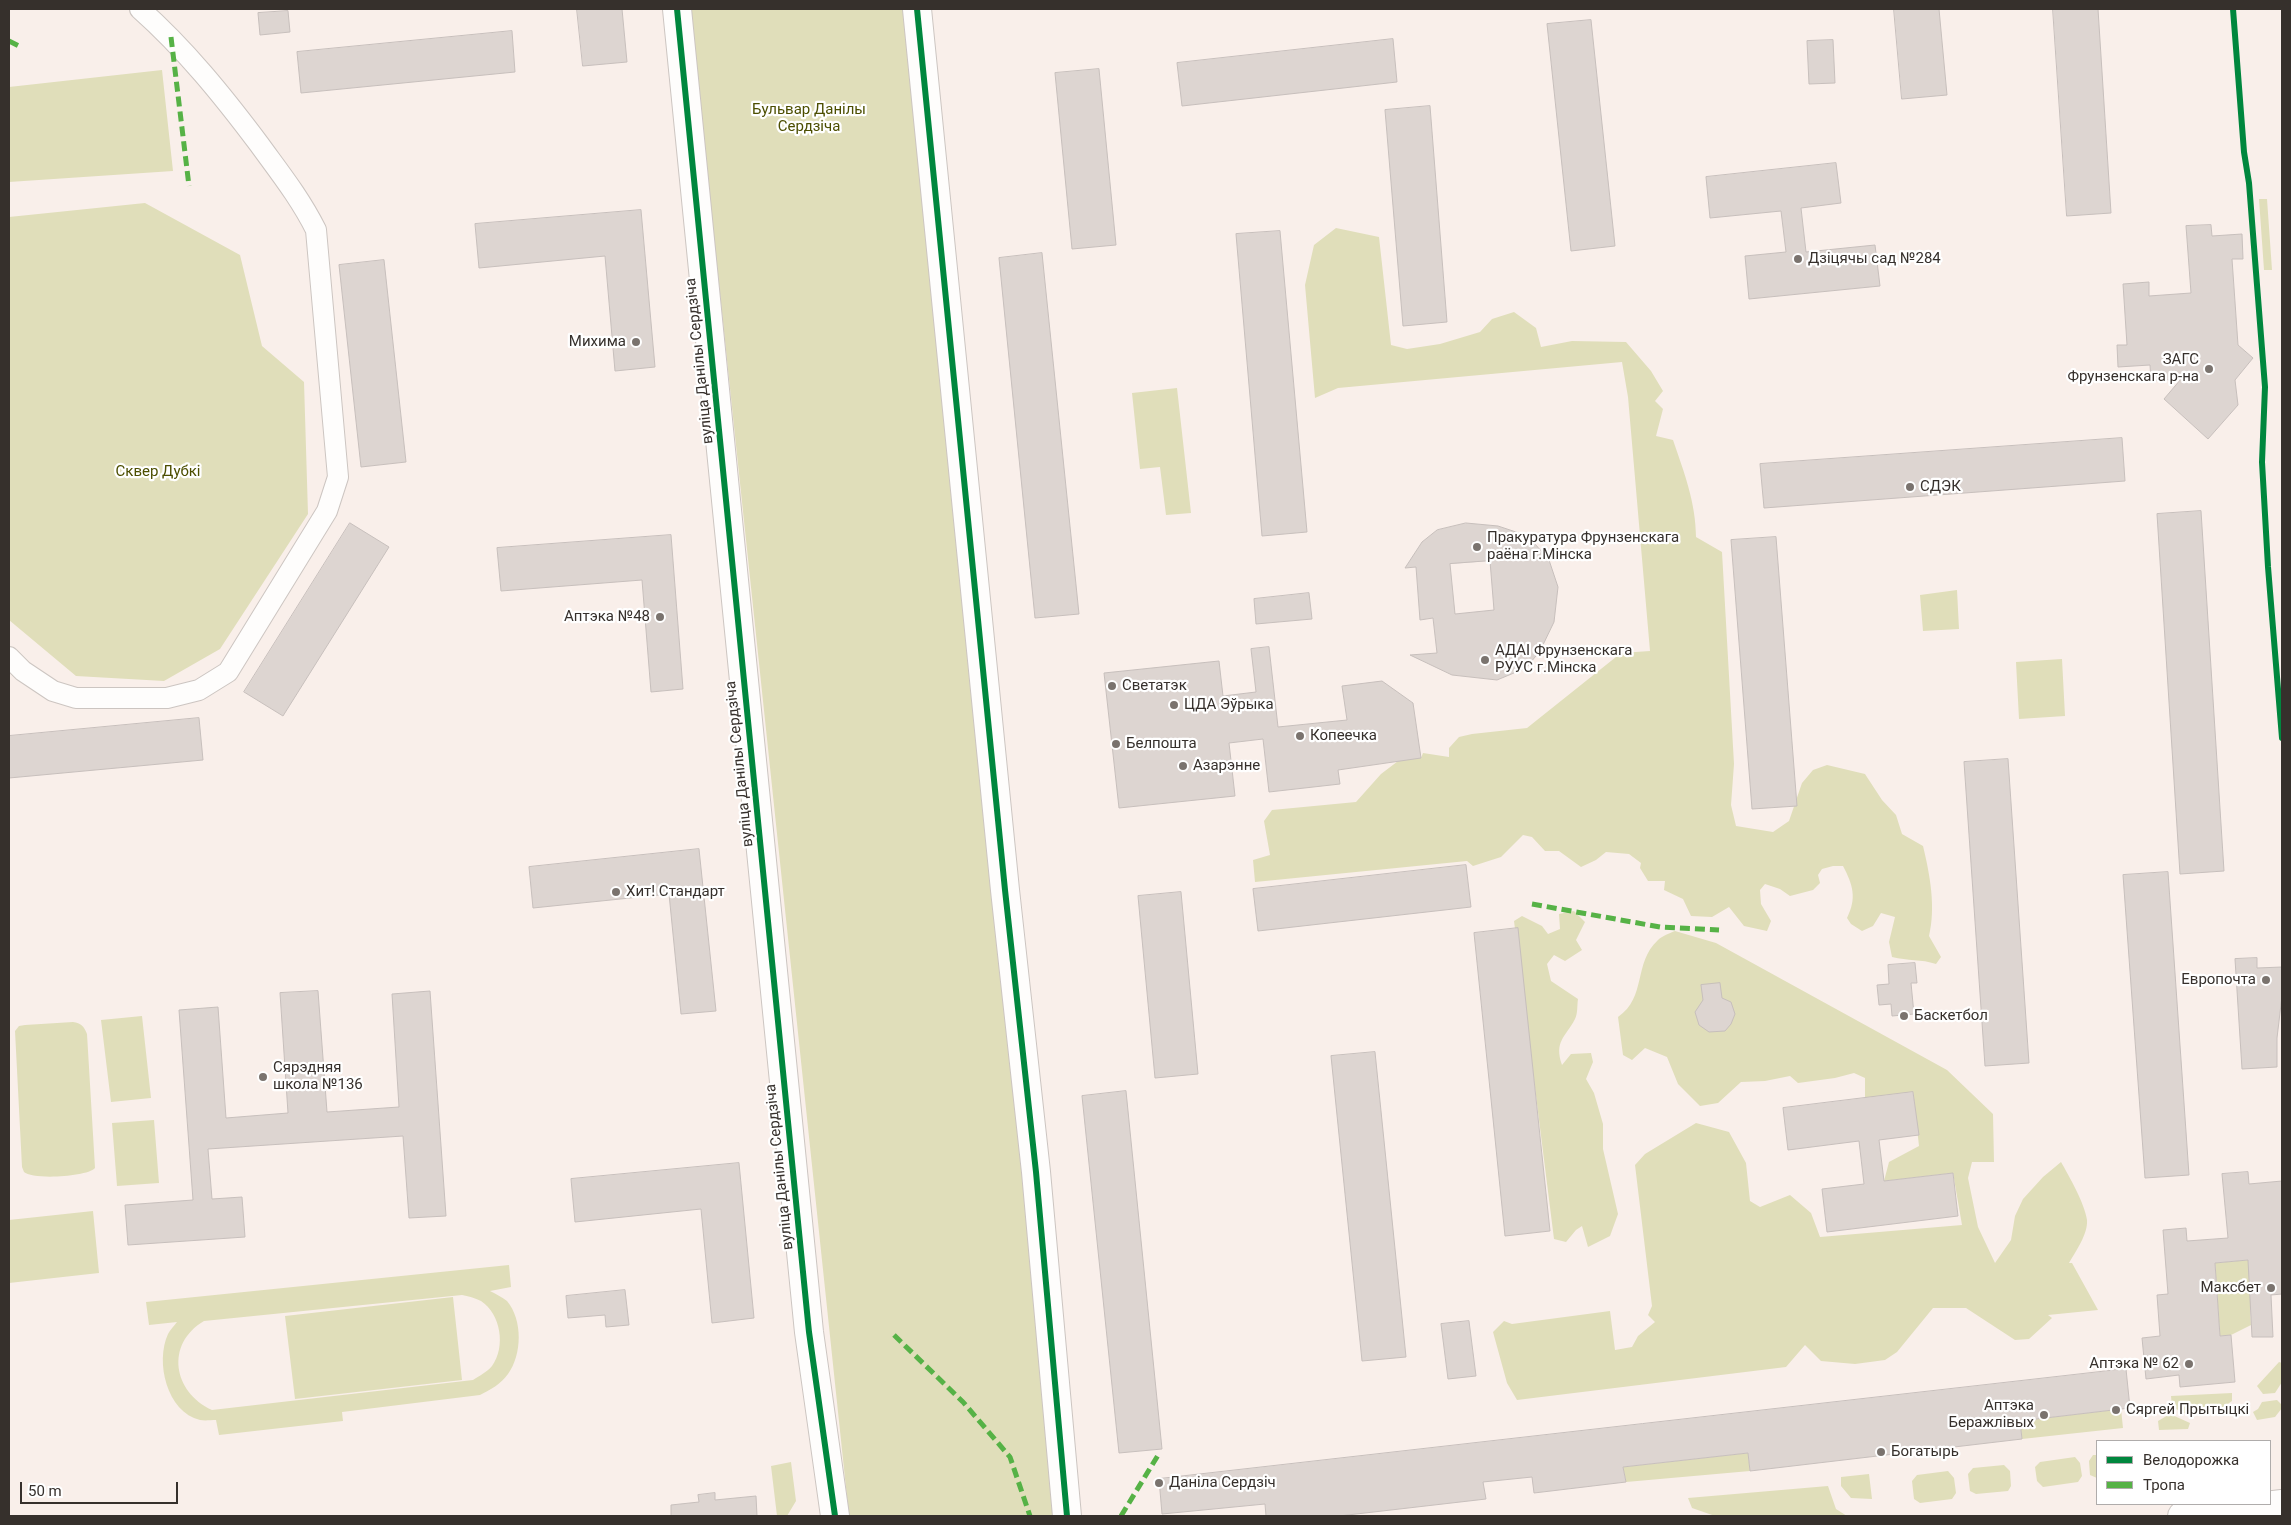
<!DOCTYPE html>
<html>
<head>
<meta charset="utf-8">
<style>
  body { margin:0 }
  #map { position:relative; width:2291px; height:1525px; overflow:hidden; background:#f9efea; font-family:Roboto,sans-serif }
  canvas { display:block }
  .frame { position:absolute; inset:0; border:10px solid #36302c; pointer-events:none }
  .legend { position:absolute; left:2096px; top:1440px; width:175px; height:65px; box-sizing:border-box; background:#fff; border:1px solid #afacab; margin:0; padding:6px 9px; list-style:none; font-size:15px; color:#36302c }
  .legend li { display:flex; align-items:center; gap:10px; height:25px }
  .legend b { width:25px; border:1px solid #afacab }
  .scale { position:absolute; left:20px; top:1482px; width:158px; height:22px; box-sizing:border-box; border:2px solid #36302c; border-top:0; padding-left:6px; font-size:15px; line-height:18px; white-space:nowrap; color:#36302c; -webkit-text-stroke:4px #fff; paint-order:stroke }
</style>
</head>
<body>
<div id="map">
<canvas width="2291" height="1525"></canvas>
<div class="frame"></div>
<ul class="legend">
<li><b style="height:6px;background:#00873e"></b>Велодорожка</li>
<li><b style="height:6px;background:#56b246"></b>Тропа</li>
</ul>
<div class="scale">50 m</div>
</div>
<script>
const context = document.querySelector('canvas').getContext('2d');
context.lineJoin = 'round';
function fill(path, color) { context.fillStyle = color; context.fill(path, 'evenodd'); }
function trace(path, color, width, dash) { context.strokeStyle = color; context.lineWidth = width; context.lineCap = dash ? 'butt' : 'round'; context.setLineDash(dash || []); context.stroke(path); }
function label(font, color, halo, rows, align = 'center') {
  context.font = font + ' Roboto,sans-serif'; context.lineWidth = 4.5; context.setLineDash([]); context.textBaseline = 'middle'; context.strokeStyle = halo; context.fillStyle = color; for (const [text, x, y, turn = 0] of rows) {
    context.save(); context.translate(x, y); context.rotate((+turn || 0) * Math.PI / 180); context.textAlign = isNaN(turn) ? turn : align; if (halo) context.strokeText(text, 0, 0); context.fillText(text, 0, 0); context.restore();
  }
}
fill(new Path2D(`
  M 690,9 L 906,9 L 1059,1516 L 849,1516 Z
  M 162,70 L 173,171 L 9,182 L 9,87 Z
  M 2259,199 L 2267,199 L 2272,270 L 2264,270 Z
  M 145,203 L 240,255 L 262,346 L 304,382 L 308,514 L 220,649 L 164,681 L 76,676 L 9,620 L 9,217 Z
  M 1336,228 L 1379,237 L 1391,345 L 1407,349 L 1440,344 L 1480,332 L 1492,319 L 1514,312 L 1536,328 L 1541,347 L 1572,341 L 1626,342 L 1651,371 L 1663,391 L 1655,401 L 1663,409 L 1656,436 L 1673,440 C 1684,472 1696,503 1696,537 L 1722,552 L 1734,764 L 1731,805 L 1736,826 L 1773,832 L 1789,821 L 1802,783 L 1813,770 L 1827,765 L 1865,774 L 1882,800 L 1896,815 L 1902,834 L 1923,846 C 1930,875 1936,907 1929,936 L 1941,957 L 1936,964 C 1921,959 1908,961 1892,957 L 1889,942 L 1895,917 L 1881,913 L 1873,926 L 1862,931 L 1851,924 L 1847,918 C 1857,898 1853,885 1843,866 L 1833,866 L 1822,869 L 1818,875 L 1820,883 L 1813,890 L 1790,896 L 1780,889 L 1765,884 L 1760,890 L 1761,904 L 1771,921 L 1767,931 L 1744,926 L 1729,907 L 1712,917 L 1691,916 L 1683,899 L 1664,890 L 1665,881 L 1648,881 L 1640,868 L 1641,863 L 1629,854 L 1606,852 L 1596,860 L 1581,867 L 1559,851 L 1545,851 L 1532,837 L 1523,835 L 1501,857 L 1473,866 L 1467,861 L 1255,882 L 1253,860 L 1270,855 L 1264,821 L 1272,810 L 1356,802 L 1381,774 L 1406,755 L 1421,758 L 1423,753 L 1449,757 L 1449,748 L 1459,737 L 1472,734 L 1527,728 L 1621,653 L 1650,651 L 1628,397 L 1622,362 L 1338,388 L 1315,398 L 1305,285 L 1314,245 Z
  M 1177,388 L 1191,513 L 1166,515 L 1160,467 L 1140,469 L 1132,393 Z
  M 1957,590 L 1959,629 L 1923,631 L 1920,595 Z
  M 2062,659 L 2065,716 L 2019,719 L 2016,662 Z
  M 1574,911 L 1585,922 L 1576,940 L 1582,950 L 1565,961 L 1554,955 L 1547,964 L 1551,981 L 1578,999 C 1577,1005 1578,1013 1575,1019 C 1565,1038 1554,1041 1562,1065 L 1571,1054 L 1591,1053 L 1593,1062 L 1586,1079 L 1594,1093 L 1603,1124 L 1603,1149 L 1618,1214 L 1610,1236 L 1588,1247 L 1582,1226 L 1576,1230 L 1566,1242 L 1554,1239 L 1514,921 L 1522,916 L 1542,926 L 1548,934 L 1560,929 L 1559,914 Z
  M 1675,931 L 1716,943 L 1947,1070 L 1993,1114 L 1994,1162 L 1972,1162 L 1968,1178 L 1978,1227 L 1995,1263 L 2011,1240 L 2015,1216 L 2023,1199 L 2043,1177 L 2061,1162 C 2069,1176 2085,1204 2087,1220 C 2088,1234 2076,1251 2069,1263 L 2072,1263 L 2098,1310 L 2048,1315 L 2052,1318 L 2029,1339 L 2015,1340 L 1966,1308 L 1933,1308 L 1897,1352 L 1885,1360 L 1855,1364 L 1821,1361 L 1805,1345 L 1786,1367 L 1517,1400 L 1507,1383 L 1493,1332 L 1504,1321 L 1512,1324 L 1610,1311 L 1615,1350 L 1632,1347 L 1638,1336 L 1655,1322 L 1648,1315 L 1652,1306 L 1635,1165 L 1645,1154 L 1696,1123 L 1729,1132 L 1746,1163 L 1750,1201 L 1760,1207 L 1790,1195 L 1811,1213 L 1820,1237 L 1962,1225 L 1953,1173 L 1884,1181 L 1889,1162 L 1919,1146 L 1913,1092 L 1865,1098 L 1865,1078 L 1854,1073 L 1835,1078 L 1798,1083 L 1790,1076 L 1765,1081 L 1741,1082 L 1718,1103 L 1700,1106 L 1678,1084 L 1667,1057 L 1645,1048 L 1632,1060 L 1623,1055 L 1618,1017 C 1647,997 1633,963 1658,940 C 1662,936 1670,933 1675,931 Z
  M 142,1016 L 151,1098 L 111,1102 L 101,1020 Z
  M 73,1022 C 81,1023 84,1026 87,1034 L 95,1168 C 87,1177 32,1180 24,1172 L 22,1167 L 15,1031 L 19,1026 L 25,1025 Z
  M 154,1120 L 159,1183 L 117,1186 L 112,1123 Z
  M 93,1211 L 99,1273 L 9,1283 L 9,1220 Z
  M 2248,1260 L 2250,1282 L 2261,1308 L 2250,1309 L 2251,1325 L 2231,1335 L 2220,1336 L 2215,1263 Z
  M 509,1265 L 511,1287 L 490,1291 C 496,1294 502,1297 507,1301 C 523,1320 522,1355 508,1374 C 501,1384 490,1390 480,1395 L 342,1412 L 343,1421 L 219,1435 L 216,1420 C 211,1420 205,1421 200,1420 C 167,1412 155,1362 168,1334 C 170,1330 174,1326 177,1322 L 149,1325 L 146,1302 ZM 462,1295 C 468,1296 475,1298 481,1301 C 501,1314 506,1347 492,1366 C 487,1372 479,1376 473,1380 L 212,1410 C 173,1392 165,1344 204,1321 Z
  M 453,1297 L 462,1380 L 295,1399 L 285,1316 Z
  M 2279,1362 L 2282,1363 L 2282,1382 L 2275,1393 L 2263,1394 L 2257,1386 Z
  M 2232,1393 L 2232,1401 L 2213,1414 L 2203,1411 L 2192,1417 L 2172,1407 L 2171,1396 Z
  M 2277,1400 L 2282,1405 L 2282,1408 L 2275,1417 L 2257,1420 L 2253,1412 L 2258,1409 L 2262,1402 Z
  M 2121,1409 L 2123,1428 L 2022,1439 L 2020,1421 Z
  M 2170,1414 L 2190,1423 L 2188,1429 L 2159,1430 L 2158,1421 Z
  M 1748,1453 L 1750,1471 L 1626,1482 L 1623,1467 Z
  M 2093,1455 L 2097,1455 L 2097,1478 L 2090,1475 L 2089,1461 Z
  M 2075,1457 L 2080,1463 L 2082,1476 L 2078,1482 L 2043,1487 L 2037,1481 L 2035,1467 L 2040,1462 Z
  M 791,1462 L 796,1501 L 787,1516 L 777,1516 L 771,1466 Z
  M 2004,1465 L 2010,1471 L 2011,1486 L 2008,1491 L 1976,1494 L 1970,1491 L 1968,1474 L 1973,1468 Z
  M 1948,1471 L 1954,1478 L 1956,1493 L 1952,1499 L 1920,1503 L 1914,1499 L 1912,1481 L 1917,1475 Z
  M 1869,1474 L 1872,1499 L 1851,1498 L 1841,1486 L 1841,1477 Z
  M 1828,1486 L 1836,1509 L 1847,1516 L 1715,1516 L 1692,1508 L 1688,1498 Z`), '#e0deba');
const building = new Path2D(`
  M 577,9 L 622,9 L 627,62 L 583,66 Z
  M 1894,9 L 1939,9 L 1947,95 L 1902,99 Z
  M 2053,9 L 2098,9 L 2111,213 L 2067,216 Z
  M 288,11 L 290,32 L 260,35 L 258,13 Z
  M 1591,20 L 1615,246 L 1571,251 L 1547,24 Z
  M 512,31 L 515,72 L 301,93 L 297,52 Z
  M 1393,39 L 1397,82 L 1182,106 L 1177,63 Z
  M 1833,40 L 1835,83 L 1809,84 L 1807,41 Z
  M 1099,69 L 1116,245 L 1072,249 L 1055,73 Z
  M 1430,106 L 1447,322 L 1403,326 L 1385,110 Z
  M 1836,163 L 1841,203 L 1801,208 L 1806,252 L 1875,245 L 1880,286 L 1749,299 L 1745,256 L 1786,252 L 1781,211 L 1710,218 L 1706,177 Z
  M 641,210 L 655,367 L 615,371 L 605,256 L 479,268 L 475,224 Z
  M 2211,225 L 2212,236 L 2242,234 L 2243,259 L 2232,259 L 2238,345 L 2253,358 L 2235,380 L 2238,405 L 2208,439 L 2164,399 L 2181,379 L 2151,381 L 2150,365 L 2118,367 L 2117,345 L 2127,345 L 2123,284 L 2149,282 L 2149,296 L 2191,293 L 2186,226 Z
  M 1280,231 L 1307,532 L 1262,536 L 1236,234 Z
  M 1042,253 L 1079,614 L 1035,618 L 999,258 Z
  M 384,260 L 406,462 L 361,467 L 339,265 Z
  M 2122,438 L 2125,481 L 1764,508 L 1760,464 Z
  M 2201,511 L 2224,871 L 2180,874 L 2157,514 Z
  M 350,523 L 389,547 L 283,716 L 244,692 Z
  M 1466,523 L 1498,526 L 1528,536 L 1549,560 L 1558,587 L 1554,622 L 1540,651 L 1526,668 L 1497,680 L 1452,675 L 1410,655 L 1437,653 L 1433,618 L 1420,620 L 1416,567 L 1405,568 L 1422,542 L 1437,530 ZM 1490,561 L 1494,610 L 1455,614 L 1450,564 Z
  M 671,535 L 683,689 L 651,692 L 642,580 L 501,591 L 497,548 Z
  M 1776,537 L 1797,806 L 1752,809 L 1731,540 Z
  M 1309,593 L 1312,619 L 1256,624 L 1254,599 Z
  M 1269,647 L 1278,727 L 1347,720 L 1342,686 L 1382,681 L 1413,703 L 1421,758 L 1338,770 L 1340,784 L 1269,792 L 1263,739 L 1229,743 L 1235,796 L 1119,808 L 1104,673 L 1219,661 L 1223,696 L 1256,692 L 1251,649 Z
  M 199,718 L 203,760 L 9,778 L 9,736 Z
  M 2008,759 L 2029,1063 L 1985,1066 L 1964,762 Z
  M 699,849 L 716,1011 L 681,1014 L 669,894 L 533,908 L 529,867 Z
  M 1466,865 L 1471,907 L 1258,931 L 1253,889 Z
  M 2168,872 L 2189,1175 L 2145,1178 L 2123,875 Z
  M 1181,892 L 1198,1074 L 1155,1078 L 1138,896 Z
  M 1518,928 L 1550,1231 L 1505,1236 L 1474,933 Z
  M 2257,958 L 2257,968 L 2282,967 L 2282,996 L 2277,1038 L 2277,1067 L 2242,1069 L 2235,959 Z
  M 1915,963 L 1917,983 L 1911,983 L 1914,1014 L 1892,1016 L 1891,1004 L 1879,1005 L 1877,985 L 1889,984 L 1888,965 Z
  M 1720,983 L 1722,998 L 1731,1002 L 1735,1014 L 1731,1024 L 1725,1031 L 1709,1032 L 1699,1025 L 1695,1012 L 1703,1000 L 1701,985 Z
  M 318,991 L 327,1112 L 399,1107 L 392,994 L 430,991 L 446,1216 L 409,1218 L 403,1136 L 208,1149 L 212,1199 L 242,1197 L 245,1237 L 128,1245 L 125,1205 L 193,1200 L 179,1010 L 218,1007 L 226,1118 L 288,1113 L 280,993 Z
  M 1375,1052 L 1406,1357 L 1362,1361 L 1331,1056 Z
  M 1126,1091 L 1162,1449 L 1119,1453 L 1082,1096 Z
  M 1913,1092 L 1919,1135 L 1879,1140 L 1884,1181 L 1953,1173 L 1958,1216 L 1827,1232 L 1822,1189 L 1864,1184 L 1859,1141 L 1788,1150 L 1783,1108 Z
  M 739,1163 L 754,1318 L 712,1323 L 701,1209 L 575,1222 L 571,1179 Z
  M 2248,1172 L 2249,1184 L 2282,1181 L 2282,1294 L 2271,1295 L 2273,1337 L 2252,1337 L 2248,1260 L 2215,1263 L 2220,1336 L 2231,1335 L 2235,1382 L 2180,1387 L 2179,1375 L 2146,1379 L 2142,1338 L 2160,1336 L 2157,1295 L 2168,1294 L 2163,1230 L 2186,1228 L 2187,1241 L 2228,1238 L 2222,1174 Z
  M 625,1290 L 629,1325 L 606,1327 L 605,1315 L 568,1318 L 566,1296 Z
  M 1469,1321 L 1476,1376 L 1448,1379 L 1441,1324 Z
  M 2126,1369 L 2130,1408 L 2020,1421 L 2022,1439 L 1750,1471 L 1748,1453 L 1623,1467 L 1626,1482 L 1534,1493 L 1532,1477 L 1483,1482 L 1486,1499 L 1339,1516 L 1266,1516 L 1265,1504 L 1162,1514 L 1159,1479 Z
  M 715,1493 L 715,1500 L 756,1496 L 757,1516 L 671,1516 L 671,1505 L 699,1502 L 698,1495 Z`);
fill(building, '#ddd5d1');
trace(building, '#c7bfbc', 1);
const street = new Path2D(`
  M 9,657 L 23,671 L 53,691 L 76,698 L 167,698 L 199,690 L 228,672 L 327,511 L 338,477 L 316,230 C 300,198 280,173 259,144 C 223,96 185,49 140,9`);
const secondary = new Path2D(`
  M 677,9 L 809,1332 L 835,1516
  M 917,9 L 1005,890 L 1036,1172 L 1067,1516`);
const primary = new Path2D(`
  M 2182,1516 L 2282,1504`);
trace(street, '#ccc5c1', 22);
trace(secondary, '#ccc5c1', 30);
trace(primary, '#ccc5c1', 30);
trace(street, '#fefdfc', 20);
trace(secondary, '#fefdfc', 28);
trace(primary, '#fefdfc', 28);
trace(new Path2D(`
  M 171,37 L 189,186
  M 9,41 L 19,46
  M 1532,904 L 1660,927 L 1719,930
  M 894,1335 L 963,1402 L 1010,1457 L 1030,1516
  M 1121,1516 L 1160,1452`), '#56b246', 5, [10, 5]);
trace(new Path2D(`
  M 677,9 L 809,1332 L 835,1516
  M 917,9 L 1005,890 L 1036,1172 L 1067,1516
  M 2233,9 L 2244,152 L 2249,183 L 2265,387 L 2262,462 L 2268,567 L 2282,738`), '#00873e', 6);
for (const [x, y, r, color] of [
  [1798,259,5,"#7a736e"],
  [636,342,5,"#7a736e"],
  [2209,369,5,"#7a736e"],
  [1910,487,5,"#7a736e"],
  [1477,547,5,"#7a736e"],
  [660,617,5,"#7a736e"],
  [1485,660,5,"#7a736e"],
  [1112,686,5,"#7a736e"],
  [1174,705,5,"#7a736e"],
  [1300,736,5,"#7a736e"],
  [1116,744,5,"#7a736e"],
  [1183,766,5,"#7a736e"],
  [616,892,5,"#7a736e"],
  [2266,980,5,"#7a736e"],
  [1904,1016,5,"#7a736e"],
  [263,1077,5,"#7a736e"],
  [2271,1288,5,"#7a736e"],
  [2189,1364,5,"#7a736e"],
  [2116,1410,5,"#7a736e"],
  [2044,1415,5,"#7a736e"],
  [1881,1452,5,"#7a736e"],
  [1159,1483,5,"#7a736e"]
]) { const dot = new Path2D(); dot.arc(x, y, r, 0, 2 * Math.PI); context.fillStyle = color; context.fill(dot); trace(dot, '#fff', 2); }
label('15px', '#4c4e00', '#fff', [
  ["Бульвар Данілы",809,110],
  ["Сердзіча",809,127],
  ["Сквер Дубкі",158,472]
]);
label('15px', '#36302c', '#fff', [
  ["Дзіцячы сад №284",1808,259],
  ["Михима",626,342,"right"],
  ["ЗАГС",2199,360,"right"],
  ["Фрунзенскага р-на",2199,377,"right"],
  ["СДЭК",1920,487],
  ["Пракуратура Фрунзенскага",1487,538],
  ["раёна г.Мінска",1487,555],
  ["Аптэка №48",650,617,"right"],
  ["АДАІ Фрунзенскага",1495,651],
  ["РУУС г.Мінска",1495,668],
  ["Светатэк",1122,686],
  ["ЦДА Эўрыка",1184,705],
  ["Копеечка",1310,736],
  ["Белпошта",1126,744],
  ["Азарэнне",1193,766],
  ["Хит! Стандарт",626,892],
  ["Европочта",2256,980,"right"],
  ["Баскетбол",1914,1016],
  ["Сярэдняя",273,1068],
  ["школа №136",273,1085],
  ["Максбет",2261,1288,"right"],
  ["Аптэка № 62",2179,1364,"right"],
  ["Аптэка",2034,1406,"right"],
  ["Беражлівых",2034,1423,"right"],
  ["Сяргей Прытыцкі",2126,1410],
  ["Богатырь",1891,1452],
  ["Даніла Сердзіч",1169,1483]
], 'left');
label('15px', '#36302c', '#fff', [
  ["вуліца Данілы Сердзіча",700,361,-96],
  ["вуліца Данілы Сердзіча",740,764,-96],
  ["вуліца Данілы Сердзіча",780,1167,-96]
]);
</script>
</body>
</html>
